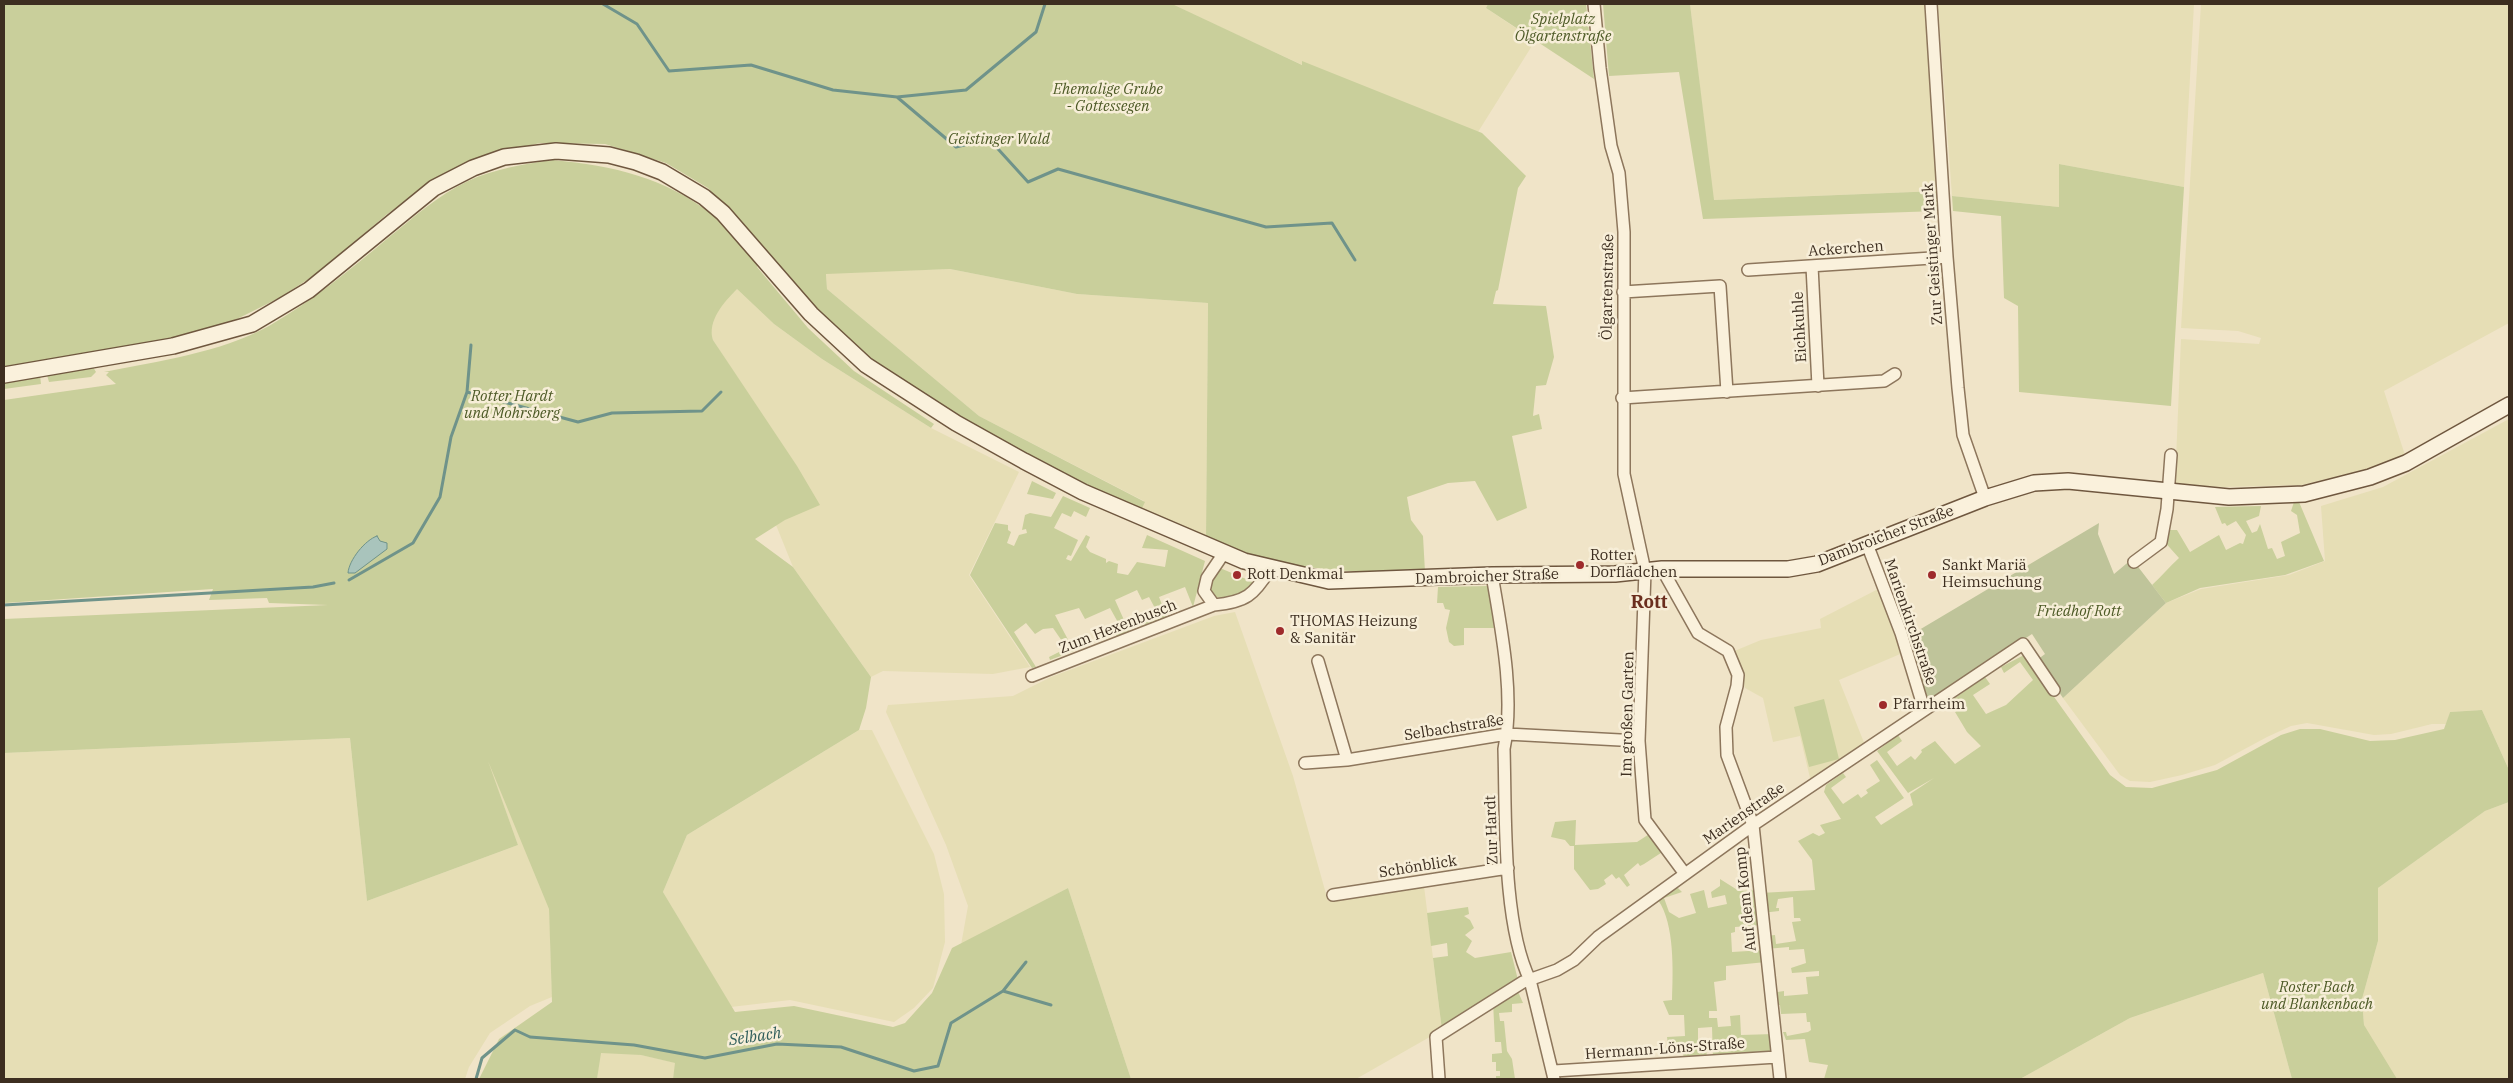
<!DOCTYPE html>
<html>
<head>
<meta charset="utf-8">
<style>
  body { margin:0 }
  #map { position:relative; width:2513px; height:1083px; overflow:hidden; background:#f0e4c8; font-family:"IBM Plex Serif",serif }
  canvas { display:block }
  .frame { position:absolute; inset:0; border:5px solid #3d2e20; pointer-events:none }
</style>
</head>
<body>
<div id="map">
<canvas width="2513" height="1083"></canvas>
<div class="frame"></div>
</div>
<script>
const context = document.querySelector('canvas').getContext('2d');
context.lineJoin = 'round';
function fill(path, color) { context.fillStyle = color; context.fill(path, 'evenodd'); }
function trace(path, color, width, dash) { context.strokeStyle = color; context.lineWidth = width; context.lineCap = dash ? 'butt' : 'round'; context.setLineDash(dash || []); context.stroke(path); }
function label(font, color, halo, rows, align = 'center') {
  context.font = font + ' "IBM Plex Serif",serif'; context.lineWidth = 5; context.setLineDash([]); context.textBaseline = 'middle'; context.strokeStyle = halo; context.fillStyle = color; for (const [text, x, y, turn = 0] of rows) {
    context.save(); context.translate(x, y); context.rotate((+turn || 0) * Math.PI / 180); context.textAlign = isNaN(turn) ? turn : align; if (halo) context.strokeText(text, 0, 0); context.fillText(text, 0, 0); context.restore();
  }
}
fill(new Path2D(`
  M 1170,4 L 1488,4 L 1486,8 L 1535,41 L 1478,132 L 1372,97 Z
  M 1690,4 L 1925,4 L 1938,191 L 1713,200 Z
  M 1938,4 L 2194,4 L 2184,187 L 2059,164 L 2059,207 L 1952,196 Z
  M 2201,4 L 2509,4 L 2509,323 L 2384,391 L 2405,455 L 2363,470 L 2302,485 L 2223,487 L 2175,484 L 2181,339 L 2259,344 L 2261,338 L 2238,331 L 2181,328 Z
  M 950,269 L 1077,294 L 1208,303 L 1206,538 L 1140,512 L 1144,501 L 979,416 L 827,289 L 826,273 Z
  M 736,288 L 774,324 L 822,359 L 931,428 L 1019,472 L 969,575 L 1030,667 L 993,674 L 883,671 L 871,677 L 793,567 L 776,525 L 816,501 L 713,340 L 705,314 Z
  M 2509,419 L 2509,770 L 2482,710 L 2450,712 L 2446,724 L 2432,724 L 2391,734 L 2374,735 L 2307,723 L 2291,726 L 2267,737 L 2215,765 L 2182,775 L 2150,782 L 2130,781 L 2120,775 L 2063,698 L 2166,603 L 2201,589 L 2289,575 L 2325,561 L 2321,506 L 2383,487 Z
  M 1884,586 L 1905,652 L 1839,680 L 1865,745 L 1811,782 L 1800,736 L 1773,742 L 1763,698 L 1745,688 L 1732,652 L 1761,640 L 1821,628 L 1820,619 Z
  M 1235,612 L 1293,776 L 1328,901 L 1424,886 L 1442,1030 L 1356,1079 L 1131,1079 L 1068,888 L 961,945 L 968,906 L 946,845 L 886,712 L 888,705 L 1013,696 L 1051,677 L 1214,616 Z
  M 439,628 L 549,901 L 552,997 L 530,1006 L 490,1033 L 469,1067 L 465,1079 L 4,1079 L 4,753 L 350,738 L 367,901 L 518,845 Z
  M 859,730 L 872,730 L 934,854 L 944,894 L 945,942 L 933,988 L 914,1008 L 894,1022 L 790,1000 L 731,1007 L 663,892 L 687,835 Z
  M 2509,802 L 2509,1079 L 2390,1079 L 2365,1037 L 2362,999 L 2378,941 L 2378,888 L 2485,811 Z
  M 2263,973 L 2292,1079 L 2020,1079 L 2130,1018 Z
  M 600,1051 L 638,1054 L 676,1063 L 673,1079 L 597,1079 Z`), '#e6deb5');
fill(new Path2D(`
  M 4,4 L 1172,4 L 1302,65 L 1302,61 L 1482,133 L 1526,176 L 1518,188 L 1498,290 L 1496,291 L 1493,304 L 1546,306 L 1554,357 L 1546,385 L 1536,386 L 1533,416 L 1539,414 L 1542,429 L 1512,436 L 1527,508 L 1497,521 L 1475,481 L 1448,483 L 1407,497 L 1411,520 L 1423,536 L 1425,572 C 1351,573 1275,571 1206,538 L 1208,303 L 1077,294 L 950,269 L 826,274 L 827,289 L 979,416 L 1145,502 L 1140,512 L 1067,479 L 921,396 L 868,358 L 808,300 L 708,188 L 666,163 L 605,144 L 540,143 L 488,155 L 438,177 L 386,215 L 318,273 L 279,298 L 225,325 L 171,340 L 4,368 Z
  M 1488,4 L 1586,4 L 1594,79 L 1486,8 Z
  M 1603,4 L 1690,4 L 1714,200 L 1938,191 L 1938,211 L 1703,219 L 1679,72 L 1609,76 Z
  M 553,160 C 614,166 665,177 714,216 C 731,229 745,247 760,262 L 757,267 L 808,328 L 854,371 L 934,424 L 931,428 L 822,359 L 774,324 L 737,289 C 724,302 707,321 713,340 L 797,466 L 820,505 L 785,520 L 755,539 L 793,567 L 871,677 L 866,708 L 859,730 L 687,835 L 663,892 L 735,1012 L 794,1006 L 893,1027 L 905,1023 L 932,993 L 952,948 L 1068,888 L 1131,1079 L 673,1079 L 675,1063 L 641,1055 L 601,1053 L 597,1079 L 479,1079 L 499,1039 L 552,1002 L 549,909 L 488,761 L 518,845 L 367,901 L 350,738 L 4,753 L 4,619 L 328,605 L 269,603 L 267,598 L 209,600 L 213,589 L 4,603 L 4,400 L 116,384 L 106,375 L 109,372 L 104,372 C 158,361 220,353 269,326 C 312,301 350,270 388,238 C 413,218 438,195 468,181 C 494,169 524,164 553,160 Z
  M 2059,164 L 2184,187 L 2171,406 L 2019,392 L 2018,306 L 2004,298 L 2001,216 L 1953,211 L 1952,196 L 2059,207 Z
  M 93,367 L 96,372 L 91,377 L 49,382 L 47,375 Z
  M 40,375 L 41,384 L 4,389 L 4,381 Z
  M 1032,481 L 1056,493 L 1053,499 L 1027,494 Z
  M 1063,496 L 1090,508 L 1086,517 L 1074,511 L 1071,517 L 1062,513 L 1054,528 L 1078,540 L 1071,556 L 1068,555 L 1066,559 L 1071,561 L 1086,535 L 1090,537 L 1086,547 L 1090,552 L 1106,559 L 1106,563 L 1109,561 L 1118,564 L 1117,573 L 1128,575 L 1137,562 L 1165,567 L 1168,550 L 1142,548 L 1147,535 L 1205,561 L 1193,607 L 1185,587 L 1159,597 L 1167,617 L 1141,626 L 1138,622 L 1142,621 L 1144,623 L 1153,618 L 1152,615 L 1157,612 L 1149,597 L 1142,600 L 1137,590 L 1115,600 L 1129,631 L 1117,637 L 1113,630 L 1120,626 L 1110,608 L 1085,619 L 1079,608 L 1055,615 L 1074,651 L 1050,660 L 1049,657 L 1061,651 L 1060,648 L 1064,644 L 1053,628 L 1043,629 L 1035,634 L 1026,623 L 1014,632 L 1036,667 L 1032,668 L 970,575 L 995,523 L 1008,525 L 1008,530 L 1011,532 L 1007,543 L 1014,546 L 1019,535 L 1027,533 L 1026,529 L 1022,530 L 1025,515 L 1030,513 L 1051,517 Z
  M 2294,502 L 2299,502 L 2324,561 L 2285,575 L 2200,588 L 2166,603 L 2152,585 C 2162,576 2169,567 2179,558 L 2162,539 L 2164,530 L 2177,530 L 2190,552 L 2219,535 L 2226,550 L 2240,543 L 2243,544 L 2246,535 L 2236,521 L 2227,526 L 2225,523 L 2222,524 L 2215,507 L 2261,506 L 2259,516 L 2246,521 L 2252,533 L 2257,531 L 2260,524 L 2268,549 L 2272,548 L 2277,559 L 2285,556 L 2281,542 L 2300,533 L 2297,515 L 2291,511 Z
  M 1220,568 L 1253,582 C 1246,594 1226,601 1213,596 L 1209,590 L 1212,577 Z
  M 1489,586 L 1494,628 L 1464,628 L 1464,645 L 1454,646 L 1449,642 L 1446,628 L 1450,610 L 1445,609 L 1443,603 L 1437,603 L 1438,587 Z
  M 2024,655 L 2110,775 L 2126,787 L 2152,788 L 2217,770 L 2281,735 L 2300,729 L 2320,729 L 2370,741 L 2395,740 L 2444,729 L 2450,712 L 2482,710 L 2509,770 L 2509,802 L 2485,811 L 2378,888 L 2378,941 L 2362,999 L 2364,1025 L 2397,1079 L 2292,1079 L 2263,973 L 2130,1018 L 2020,1079 L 1824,1079 L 1828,1065 L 1809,1062 L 1805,1039 L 1786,1040 L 1783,1032 L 1786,1032 L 1787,1036 L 1808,1032 L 1811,1030 L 1810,1022 L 1807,1022 L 1806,1013 L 1781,1014 L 1780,1005 L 1773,1005 L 1771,993 L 1784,991 L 1784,996 L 1808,994 L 1806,977 L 1819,976 L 1819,971 L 1792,973 L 1791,968 L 1806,963 L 1804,949 L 1789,950 L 1789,947 L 1766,949 L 1765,936 L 1775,935 L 1776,944 L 1796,941 L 1792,922 L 1801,921 L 1800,918 L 1794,918 L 1793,897 L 1778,899 L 1776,908 L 1779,908 L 1779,911 L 1762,913 L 1760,893 L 1815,890 L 1812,860 L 1798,841 L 1813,833 L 1819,836 L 1825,833 L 1820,825 L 1841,819 L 1824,792 L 1826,785 L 1843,773 L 1846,777 L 1831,788 L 1843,804 L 1858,794 L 1861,798 L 1868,793 L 1866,790 L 1880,781 L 1870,765 L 1877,760 L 1904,798 L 1875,817 L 1881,825 L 1913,805 L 1910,794 L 1934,778 L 1908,793 L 1877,751 L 1898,735 L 1902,741 L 1887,752 L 1897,766 L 1911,756 L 1915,760 L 1922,752 L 1921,750 L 1935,741 L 1955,764 L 1981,746 L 1967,732 L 1955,712 L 1958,710 L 1952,700 L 1985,677 L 1990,684 L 1973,695 L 1986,714 L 2006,705 L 2033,680 L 2020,662 L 2004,673 L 2001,667 Z
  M 1824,699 L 1839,759 L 1809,767 L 1794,707 Z
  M 1576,820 L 1575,845 L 1637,842 L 1654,831 L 1667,849 L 1644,864 L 1640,866 L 1638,863 L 1624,875 L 1630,885 L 1627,887 L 1619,877 L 1616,879 L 1612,874 L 1604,880 L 1606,884 L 1598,889 L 1590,890 L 1574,869 L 1574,846 L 1570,846 L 1565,840 L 1551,837 L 1555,822 Z
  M 1720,879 L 1739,891 L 1759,890 L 1762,925 L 1735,927 L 1735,932 L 1731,933 L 1732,952 L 1765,950 L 1766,962 L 1726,966 L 1726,980 L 1714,982 L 1717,1011 L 1709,1011 L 1709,1018 L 1717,1018 L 1718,1027 L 1731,1026 L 1730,1016 L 1740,1015 L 1741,1035 L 1774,1034 L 1776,1055 L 1713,1060 L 1712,1027 L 1698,1028 L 1698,1043 L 1706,1042 L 1707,1061 L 1684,1062 L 1682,1043 L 1668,1044 L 1667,1037 L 1685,1036 L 1684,1015 L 1669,1015 L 1663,1001 L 1672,1000 C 1673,972 1675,924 1658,900 L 1673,883 L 1682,892 L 1664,898 L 1669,912 L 1679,918 L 1696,913 L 1690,894 L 1704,890 L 1708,908 L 1727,904 L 1725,895 L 1712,898 L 1711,892 L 1720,886 Z
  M 1468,907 L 1469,914 L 1464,916 L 1470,920 L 1474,928 L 1465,935 L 1472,941 L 1466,952 L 1475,958 L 1511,952 L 1518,980 L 1442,1030 L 1433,958 L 1448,956 L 1447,943 L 1431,946 L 1427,913 Z
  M 1516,987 L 1523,1003 L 1512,1004 L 1512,1012 L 1499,1013 L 1500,1021 L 1504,1021 L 1507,1051 L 1512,1059 L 1515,1079 L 1496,1079 L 1496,1076 L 1500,1076 L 1500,1071 L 1496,1071 L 1496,1062 L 1492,1062 L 1492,1054 L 1502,1053 L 1501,1042 L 1495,1042 L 1493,1002 Z`), '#c9cf9b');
fill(new Path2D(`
  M 2099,523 L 2098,534 L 2114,574 L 2132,559 L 2166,603 L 2063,698 L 2037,660 L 2045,654 L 2032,634 L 1930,701 L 1923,698 L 1907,642 L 1914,633 Z`), '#bfc49a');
const water = new Path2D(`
  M 377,536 L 380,541 L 387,543 L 387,549 L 355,573 L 348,573 C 349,560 365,540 377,536 Z`);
fill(water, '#a9c4bc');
trace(water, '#6f938a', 1);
trace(new Path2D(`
  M 603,4 L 637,24 L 669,71 L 751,65 L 833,90 L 897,97 L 966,90 L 1036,32 L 1045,4
  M 897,97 L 956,147 L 989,139 L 1028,182 L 1058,169 L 1266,227 L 1332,223 L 1355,260
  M 467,392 L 578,422 L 612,413 L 702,411 L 721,392
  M 349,580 L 413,543 L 440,497 L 451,437 L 467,392 L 471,345
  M 4,605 L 313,587 L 334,583
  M 1003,991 L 1026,962
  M 476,1079 L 482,1058 L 515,1030 L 530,1037 L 634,1045 L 705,1058 L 777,1044 L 841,1047 L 914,1071 L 938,1066 L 951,1023 L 1003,991 L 1051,1005`), '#6f938a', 3);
const street = new Path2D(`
  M 1594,4 L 1600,68 L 1611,146 L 1619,173 L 1624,232 L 1624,474 L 1645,571 L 1639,741 L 1645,820 L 1685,874
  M 1931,4 L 1947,257 L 1958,388 L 1963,435 L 1985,498
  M 1812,266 L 1818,386
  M 1748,270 L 1947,257
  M 1623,292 L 1720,286 L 1727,392
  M 1622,398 L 1884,381 L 1895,374
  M 1867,544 L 1901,633 L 1924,709
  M 1224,553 L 1207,578 L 1204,591 L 1214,605 C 1246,602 1254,595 1270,569
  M 2134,562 L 2161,542 L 2167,509 L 2171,455
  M 1662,569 L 1698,633 L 1728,651 L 1738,675 L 1737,686 L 1726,727 L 1727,755 L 1753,825 L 1780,1079
  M 1492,575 C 1501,628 1515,696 1504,749 C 1506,813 1502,923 1530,980 L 1554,1079
  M 1318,661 L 1347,760
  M 1032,676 L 1214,605
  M 1305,763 L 1347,760 L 1507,734 L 1639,741
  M 1333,895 L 1508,868
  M 1554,1071 L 1777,1057
  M 1439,1079 L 1436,1037 L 1523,982 L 1557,970 L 1574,960 L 1598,937 L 1753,825 L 2023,644 L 2054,690`);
const secondary = new Path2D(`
  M 4,375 L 173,346 L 252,324 L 309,290 L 434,188 L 473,168 L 504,157 L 556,151 L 609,155 L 636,162 L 662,172 L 704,197 L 723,213 L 811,314 L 866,365 L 956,423 L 1024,461 L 1083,492 L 1244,561 L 1329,581 L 1492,575 L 1615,574 L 1662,569 L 1788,569 L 1817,564 L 1985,498 L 2034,483 L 2068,481 L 2229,497 L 2304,494 L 2370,477 L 2406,463 L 2509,405`);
trace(street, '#8d765c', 14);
trace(secondary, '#6f573f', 18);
trace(street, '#faf1dc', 11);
trace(secondary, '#faf1dc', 15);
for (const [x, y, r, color] of [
  [1580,565,5,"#9e2a2b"],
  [1237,575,5,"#9e2a2b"],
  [1932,575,5,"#9e2a2b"],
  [1280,631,5,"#9e2a2b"],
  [1883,705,5,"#9e2a2b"]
]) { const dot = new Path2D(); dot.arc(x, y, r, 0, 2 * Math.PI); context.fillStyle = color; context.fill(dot); trace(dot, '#f7eed8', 2); }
label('italic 15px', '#4d5a26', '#f7eed8', [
  ["Spielplatz",1563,20],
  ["Ölgartenstraße",1563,37],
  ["Ehemalige Grube",1108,90],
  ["- Gottessegen",1108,107],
  ["Geistinger Wald",999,140],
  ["Rotter Hardt",512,397],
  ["und Mohrsberg",512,414],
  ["Friedhof Rott",2079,612],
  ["Roster Bach",2317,988],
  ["und Blankenbach",2317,1005]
]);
label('15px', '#3d2e20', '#f7eed8', [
  ["Ackerchen",1846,249,-4],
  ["Zur Geistinger Mark",1933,254,-94],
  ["Ölgartenstraße",1608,287,-89],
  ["Eichkuhle",1800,327,-93],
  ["Dambroicher Straße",1886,536,-21],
  ["Dambroicher Straße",1487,577,-2],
  ["Marienkirchstraße",1910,622,71],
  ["Zum Hexenbusch",1118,627,-21],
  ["Im großen Garten",1628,714,-89],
  ["Selbachstraße",1454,728,-9],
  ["Marienstraße",1744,814,-35],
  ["Zur Hardt",1492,830,-92],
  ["Schönblick",1418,867,-9],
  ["Auf dem Komp",1746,899,-96],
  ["Hermann-Löns-Straße",1665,1049,-4]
]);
label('15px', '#3d2e20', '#f7eed8', [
  ["Rotter",1590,556],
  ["Dorflädchen",1590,573],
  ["Sankt Mariä",1942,566],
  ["Heimsuchung",1942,583],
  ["Rott Denkmal",1247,575],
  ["THOMAS Heizung",1290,622],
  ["& Sanitär",1290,639],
  ["Pfarrheim",1893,705]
], 'left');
label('italic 16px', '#2f5d5a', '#f7eed8', [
  ["Selbach",755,1037,-8]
]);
label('bold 18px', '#6b2e1e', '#f7eed8', [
  ["Rott",1649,603]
]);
</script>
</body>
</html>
